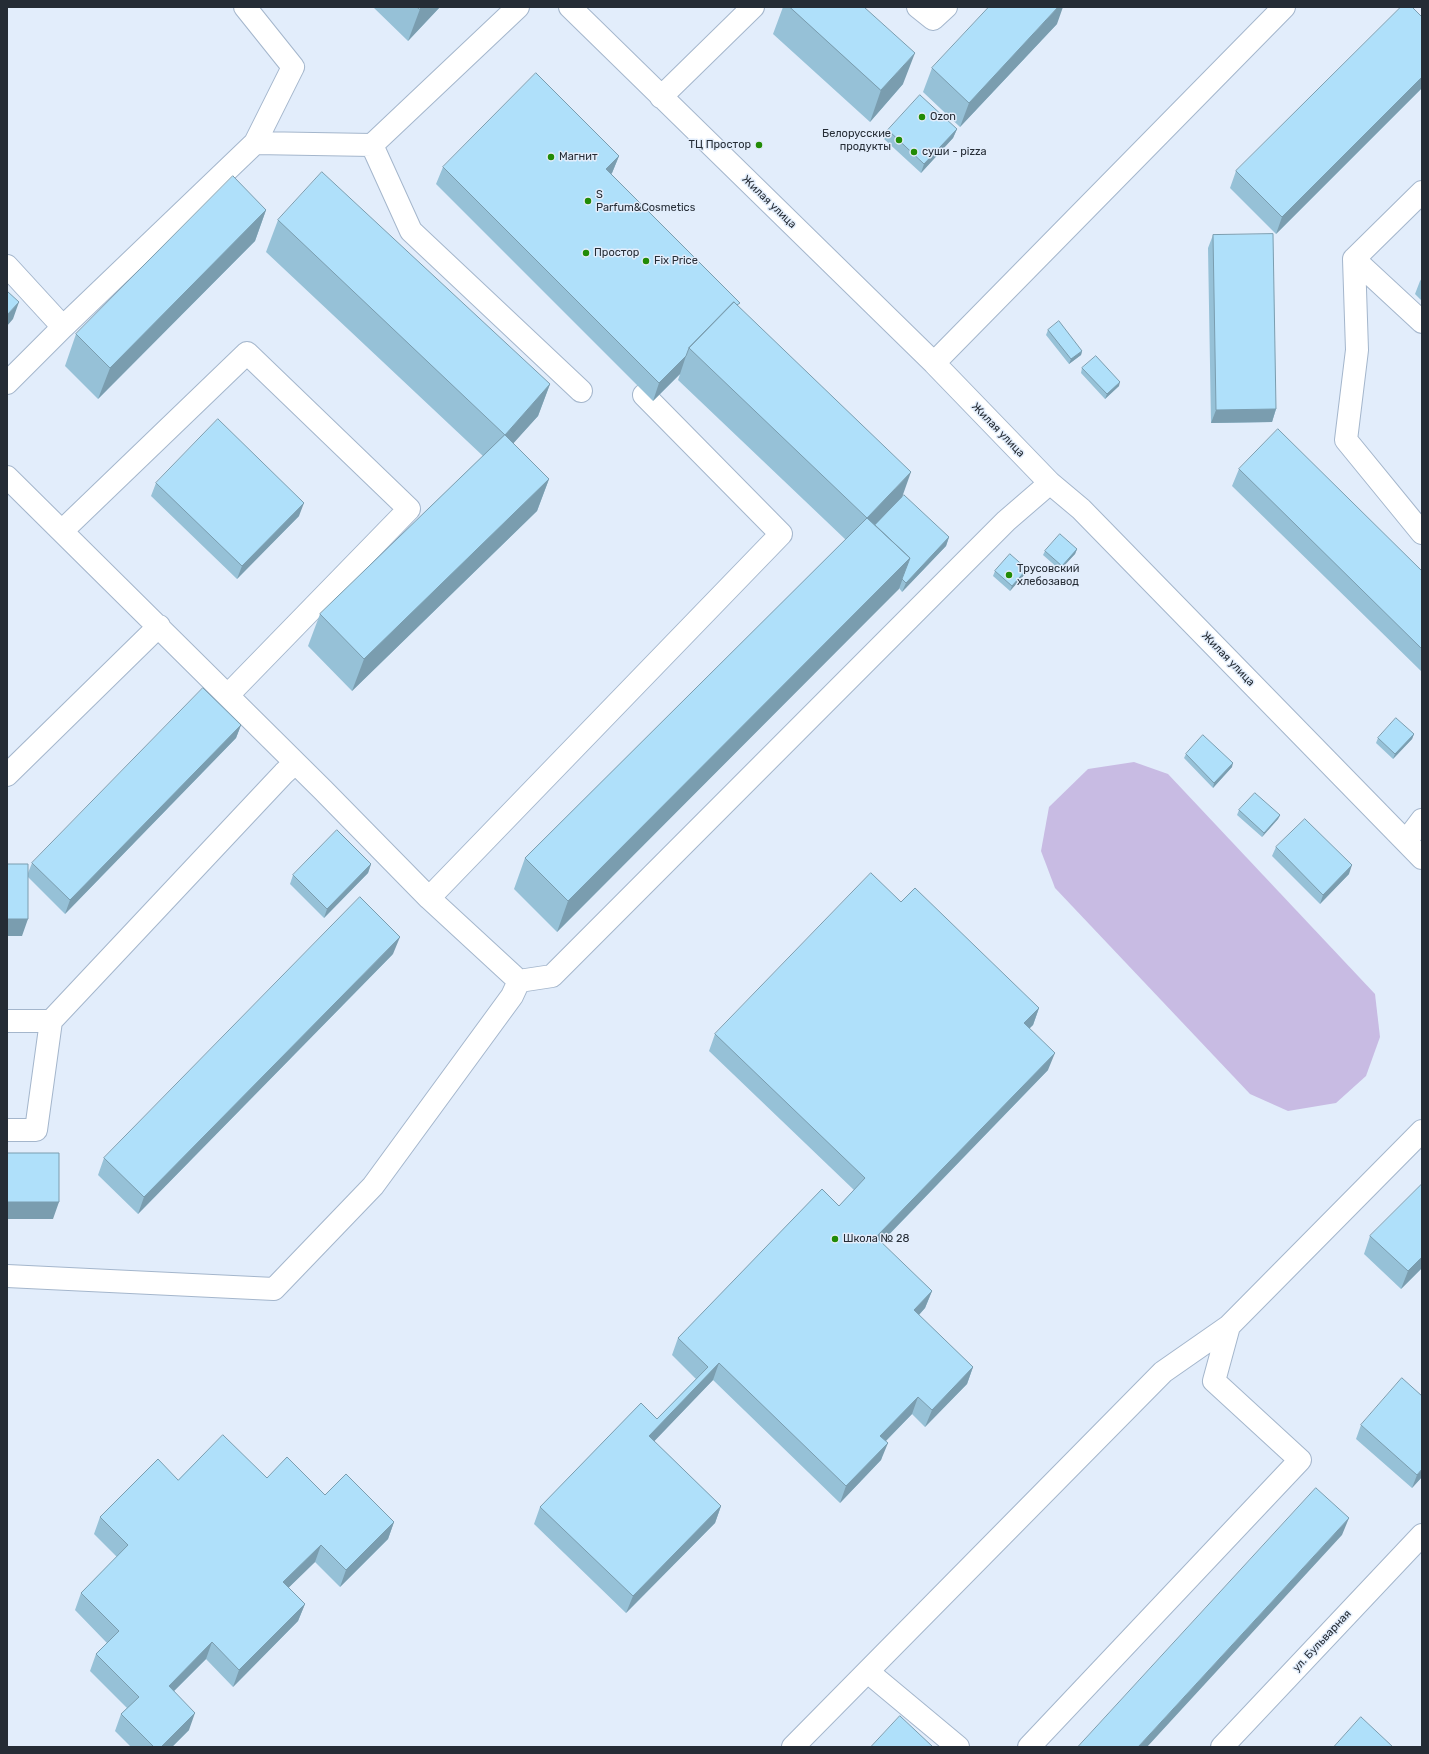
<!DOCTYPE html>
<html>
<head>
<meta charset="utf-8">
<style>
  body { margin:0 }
  #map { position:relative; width:1429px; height:1754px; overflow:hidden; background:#e2edfb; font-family:Rubik,sans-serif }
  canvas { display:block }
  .frame { position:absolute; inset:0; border:8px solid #252c35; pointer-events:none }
</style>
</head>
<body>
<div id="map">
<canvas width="1429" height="1754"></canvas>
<div class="frame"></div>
</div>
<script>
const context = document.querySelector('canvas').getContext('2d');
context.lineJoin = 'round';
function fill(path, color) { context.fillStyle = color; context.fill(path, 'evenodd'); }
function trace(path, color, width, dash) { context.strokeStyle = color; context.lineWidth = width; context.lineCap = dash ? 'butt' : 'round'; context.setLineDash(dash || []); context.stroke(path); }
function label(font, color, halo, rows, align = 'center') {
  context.font = font + ' Rubik,sans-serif'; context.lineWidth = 3; context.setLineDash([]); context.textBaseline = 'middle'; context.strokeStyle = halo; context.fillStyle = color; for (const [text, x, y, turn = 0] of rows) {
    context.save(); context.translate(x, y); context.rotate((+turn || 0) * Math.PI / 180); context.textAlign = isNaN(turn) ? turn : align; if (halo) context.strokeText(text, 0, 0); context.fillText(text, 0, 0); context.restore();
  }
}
fill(new Path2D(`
  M 1134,762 L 1168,774 L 1375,994 L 1380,1037 L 1366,1076 L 1336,1103 L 1288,1111 L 1250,1094 L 1055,888 L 1041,851 L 1049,807 L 1088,769 Z`), '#c8bbe3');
const minor = new Path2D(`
  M 518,7 L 372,145 L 411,231 L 581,391
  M 570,7 L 934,363 L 1050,483 L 1081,509 L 1422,858
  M 918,7 L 933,19 L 946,7
  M 661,97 L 753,7
  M 255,143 L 372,145
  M 1354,259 L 1422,192
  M 7,266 L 63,327 L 255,143 L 293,67 L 245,7
  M 1422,322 L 1354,259 L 1357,350 L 1346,440 L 1422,533
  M 934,363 L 1284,7
  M 7,383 L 63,327
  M 7,477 L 323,790 L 429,898 L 519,981 L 552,976 L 1006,521 L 1050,483
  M 62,531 L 247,353 L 409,509 L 228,695
  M 7,775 L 159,626
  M 1406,841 L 1422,820
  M 429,898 L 781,534 L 644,395
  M 7,1021 L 51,1021
  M 7,1130 L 36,1130 L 51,1021 L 284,773 L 295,763
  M 7,1276 L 274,1289 L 373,1186 L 512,996 L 519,981
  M 868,1672 L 958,1747
  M 793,1747 L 1163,1372 L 1229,1326 L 1422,1131
  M 1029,1747 L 1300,1460 L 1214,1381 L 1229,1326
  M 1222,1747 L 1422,1535`);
trace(minor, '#a4b6cc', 24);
trace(minor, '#fff', 22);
fill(new Path2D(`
  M 373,7 L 440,7 L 408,41 Z
  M 783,7 L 864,7 L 903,84 L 870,122 L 773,34 Z
  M 1422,17 L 1422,88 L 1276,234 L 1230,188 L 1236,171 Z
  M 1057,24 L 960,127 L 923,92 L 932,68 Z
  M 957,129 L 953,138 L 921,173 L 884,139 L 888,130 Z
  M 619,156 L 612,173 L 611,174 L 738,306 L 902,497 L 949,537 L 946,546 L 902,592 L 899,588 L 557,932 L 514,889 L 525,858 L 846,540 L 678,380 L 680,374 L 653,401 L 436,184 L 443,167 Z
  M 266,210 L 255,241 L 98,399 L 65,366 L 76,334 Z
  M 278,220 L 550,384 L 538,416 L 513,443 L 549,479 L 537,511 L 352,691 L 308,646 L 320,614 L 483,456 L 266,252 Z
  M 1213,235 L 1276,409 L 1272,422 L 1211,423 L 1208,248 Z
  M 1422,278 L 1422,301 L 1415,294 L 1420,281 Z
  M 1048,330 L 1082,351 L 1081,355 L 1069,364 L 1046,335 Z
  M 1082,368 L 1119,386 L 1105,399 L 1081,373 Z
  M 1239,469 L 1422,571 L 1422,672 L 1232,486 Z
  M 156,483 L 299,516 L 237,579 L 151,496 Z
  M 1077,549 L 1075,554 L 1060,570 L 1043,555 L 1045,551 Z
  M 995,571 L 1025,574 L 1010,591 L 993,576 Z
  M 241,725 L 236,738 L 65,914 L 28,877 L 22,936 L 28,873 L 32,863 Z
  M 1414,734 L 1412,739 L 1393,759 L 1376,743 L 1378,738 Z
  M 1186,754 L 1232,767 L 1213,788 L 1184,758 Z
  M 1239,810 L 1280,815 L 1278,819 L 1262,837 L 1237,815 Z
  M 1276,847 L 1349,874 L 1320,904 L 1272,856 Z
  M 371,864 L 368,873 L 324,918 L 290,884 L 293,875 Z
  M 901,902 L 1039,1008 L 1033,1025 L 1029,1028 L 1048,1070 L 881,1243 L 932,1291 L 925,1308 L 919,1315 L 973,1367 L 967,1384 L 925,1427 L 912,1414 L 886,1441 L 881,1460 L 840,1503 L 713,1380 L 654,1441 L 721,1506 L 715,1523 L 626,1613 L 534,1524 L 540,1507 L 657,1419 L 696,1379 L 672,1355 L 678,1338 L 839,1206 L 854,1190 L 709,1051 L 715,1034 Z
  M 393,954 L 138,1214 L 98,1175 L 104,1158 Z
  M 1370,1236 L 1422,1268 L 1401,1289 L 1364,1254 Z
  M 1361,1425 L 1422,1477 L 1412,1488 L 1356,1439 Z
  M 267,1478 L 325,1495 L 394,1522 L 388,1539 L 340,1587 L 315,1562 L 288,1588 L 305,1604 L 298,1621 L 233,1687 L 206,1659 L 174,1691 L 189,1730 L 172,1747 L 131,1747 L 115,1731 L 121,1714 L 127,1708 L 90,1671 L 96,1654 L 107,1643 L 75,1610 L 81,1593 L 117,1557 L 94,1534 L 100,1517 L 178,1480 Z`), '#96c1d7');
fill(new Path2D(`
  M 422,7 L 440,7 L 408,41 L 420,9 Z
  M 1058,7 L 1063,7 L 1057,24 L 960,127 L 969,103 Z
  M 915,53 L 903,84 L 870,122 L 881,90 Z
  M 1422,77 L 1422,88 L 1276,234 L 1282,217 Z
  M 957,129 L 953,138 L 921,173 L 924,164 Z
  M 619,156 L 612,173 L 599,186 L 606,169 Z
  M 266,210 L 255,241 L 98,399 L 110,368 Z
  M 19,302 L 13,319 L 7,326 L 7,315 Z
  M 1082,351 L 1081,355 L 1069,364 L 1071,359 Z
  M 686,356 L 680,374 L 653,401 L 659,383 Z
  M 1120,382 L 1119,386 L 1105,399 L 1107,394 Z
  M 550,384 L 538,416 L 493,466 L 505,435 Z
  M 1276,409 L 1272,422 L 1211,423 L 1216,410 Z
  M 911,472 L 900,503 L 863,542 L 867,518 Z
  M 549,479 L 537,511 L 352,691 L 364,659 Z
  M 304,503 L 299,516 L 237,579 L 242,566 Z
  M 949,537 L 946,546 L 902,592 L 906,583 Z
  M 1077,549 L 1075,554 L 1060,570 L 1062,566 Z
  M 910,558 L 899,589 L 557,932 L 568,901 Z
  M 1027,569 L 1025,574 L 1010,591 L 1012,586 Z
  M 241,725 L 236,738 L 65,914 L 70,900 Z
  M 1414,734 L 1412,739 L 1393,759 L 1395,754 Z
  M 1233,763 L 1232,767 L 1213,788 L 1214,783 Z
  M 1280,815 L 1278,819 L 1262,837 L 1264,833 Z
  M 371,864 L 368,873 L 324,918 L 327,909 Z
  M 1352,865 L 1349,874 L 1320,904 L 1323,895 Z
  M 7,919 L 28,919 L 22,936 L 7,936 Z
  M 400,937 L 393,954 L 138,1214 L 144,1197 Z
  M 1039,1008 L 1033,1025 L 1018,1040 L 1024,1023 Z
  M 1055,1053 L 1048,1070 L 870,1254 L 876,1237 Z
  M 7,1202 L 59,1202 L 53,1219 L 7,1219 Z
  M 1422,1257 L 1422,1268 L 1401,1289 L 1408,1271 Z
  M 932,1291 L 925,1308 L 908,1327 L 914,1310 Z
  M 719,1363 L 713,1380 L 643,1453 L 649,1436 Z
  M 973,1367 L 967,1384 L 925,1427 L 932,1410 Z
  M 918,1397 L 912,1414 L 874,1453 L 880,1436 Z
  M 888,1443 L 881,1460 L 840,1503 L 846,1486 Z
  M 1422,1469 L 1422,1477 L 1412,1488 L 1417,1475 Z
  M 721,1506 L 715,1523 L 626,1613 L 633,1596 Z
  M 1349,1518 L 1342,1535 L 1147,1747 L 1138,1747 Z
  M 394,1522 L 388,1539 L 340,1587 L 346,1570 Z
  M 321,1545 L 315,1562 L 277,1599 L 283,1582 Z
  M 305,1604 L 298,1621 L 233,1687 L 239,1670 Z
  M 212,1642 L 206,1659 L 162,1703 L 169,1686 Z
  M 195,1713 L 189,1730 L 172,1747 L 161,1747 Z`), '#7a9daf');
const building = new Path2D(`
  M 417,7 L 422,7 L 420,9 Z
  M 790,7 L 864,7 L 915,53 L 881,90 Z
  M 989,7 L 1058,7 L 969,103 L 932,68 Z
  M 1401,7 L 1412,7 L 1422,17 L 1422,77 L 1282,217 L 1236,171 Z
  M 536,73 L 619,156 L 606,169 L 740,303 L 737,305 L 734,302 L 689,348 L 686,356 L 659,383 L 443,167 Z
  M 920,95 L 957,129 L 924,164 L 888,130 Z
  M 322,172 L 550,384 L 505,435 L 278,220 Z
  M 233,176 L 266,210 L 110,368 L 76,334 Z
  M 1273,234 L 1276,409 L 1216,410 L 1213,235 Z
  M 7,291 L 19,302 L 7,315 Z
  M 734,302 L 911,472 L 867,518 L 910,558 L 568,901 L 525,858 L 867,518 L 689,348 Z
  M 1059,321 L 1082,351 L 1071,359 L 1048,330 Z
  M 1096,356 L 1120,382 L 1107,394 L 1082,368 Z
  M 218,419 L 304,503 L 242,566 L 156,483 Z
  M 1278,429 L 1422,571 L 1422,649 L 1239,469 Z
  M 505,435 L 549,479 L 364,659 L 320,614 Z
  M 904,495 L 949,537 L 906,583 L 902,579 L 910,558 L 875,525 Z
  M 1060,534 L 1077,549 L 1062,566 L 1045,551 Z
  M 1010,554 L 1027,569 L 1012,586 L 995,571 Z
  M 203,688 L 241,725 L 70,900 L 32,863 Z
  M 1396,718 L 1414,734 L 1395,754 L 1378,738 Z
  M 1203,735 L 1233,763 L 1214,783 L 1186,754 Z
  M 1255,793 L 1280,815 L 1264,833 L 1239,810 Z
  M 1305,819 L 1352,865 L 1323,895 L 1276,847 Z
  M 337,830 L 371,864 L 327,909 L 293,875 Z
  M 7,864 L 28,864 L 28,919 L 7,919 Z
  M 871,873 L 901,902 L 915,888 L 1039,1008 L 1024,1023 L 1055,1053 L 876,1237 L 932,1291 L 914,1310 L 973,1367 L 932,1410 L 918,1397 L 880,1436 L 888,1443 L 846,1486 L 719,1363 L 649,1436 L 721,1506 L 633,1596 L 540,1507 L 641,1403 L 657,1419 L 708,1367 L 678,1338 L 822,1189 L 839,1206 L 865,1178 L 715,1034 Z
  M 360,897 L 400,937 L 144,1197 L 104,1158 Z
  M 7,1153 L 59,1153 L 59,1202 L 7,1202 Z
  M 1422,1184 L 1422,1257 L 1408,1271 L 1370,1236 Z
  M 1402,1378 L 1422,1396 L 1422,1469 L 1417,1475 L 1361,1425 Z
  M 223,1435 L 267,1478 L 287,1457 L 325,1495 L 346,1474 L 394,1522 L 346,1570 L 321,1545 L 283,1582 L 305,1604 L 239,1670 L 212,1642 L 169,1686 L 195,1713 L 161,1747 L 154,1747 L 121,1714 L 139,1697 L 96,1654 L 119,1631 L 81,1593 L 128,1545 L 100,1517 L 158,1459 L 178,1480 Z
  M 1316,1488 L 1349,1518 L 1138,1747 L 1078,1747 Z
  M 900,1716 L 933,1747 L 871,1747 Z
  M 1361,1717 L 1393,1747 L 1334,1747 Z`);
fill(building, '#afe0fa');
trace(building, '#7a9daf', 1);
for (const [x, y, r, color] of [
  [922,117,4,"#228b06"],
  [899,140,4,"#228b06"],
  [759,145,4,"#228b06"],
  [914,152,4,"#228b06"],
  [551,157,4,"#228b06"],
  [588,201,4,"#228b06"],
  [586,253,4,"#228b06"],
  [646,261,4,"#228b06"],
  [1009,575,4,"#228b06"],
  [835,1239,4,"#228b06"]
]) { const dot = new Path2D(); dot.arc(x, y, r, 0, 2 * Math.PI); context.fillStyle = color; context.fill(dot); trace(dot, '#e2edfb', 1.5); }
label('11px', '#252c35', '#e2edfb', [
  ["Ozon",930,117],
  ["Белорусские",891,134,"right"],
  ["продукты",891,147,"right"],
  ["ТЦ Простор",751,145,"right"],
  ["суши - pizza",922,152],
  ["Магнит",559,157],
  ["S",596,195],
  ["Parfum&Cosmetics",596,208],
  ["Простор",594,253],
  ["Fix Price",654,261],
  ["Трусовский",1017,569],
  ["хлебозавод",1017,582],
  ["Школа № 28",843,1239]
], 'left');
label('11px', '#252c35', '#e2edfb', [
  ["Жилая улица",769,202,44],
  ["Жилая улица",998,430,46],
  ["Жилая улица",1228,659,46],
  ["ул. Бульварная",1322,1641,-47]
]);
</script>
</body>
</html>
